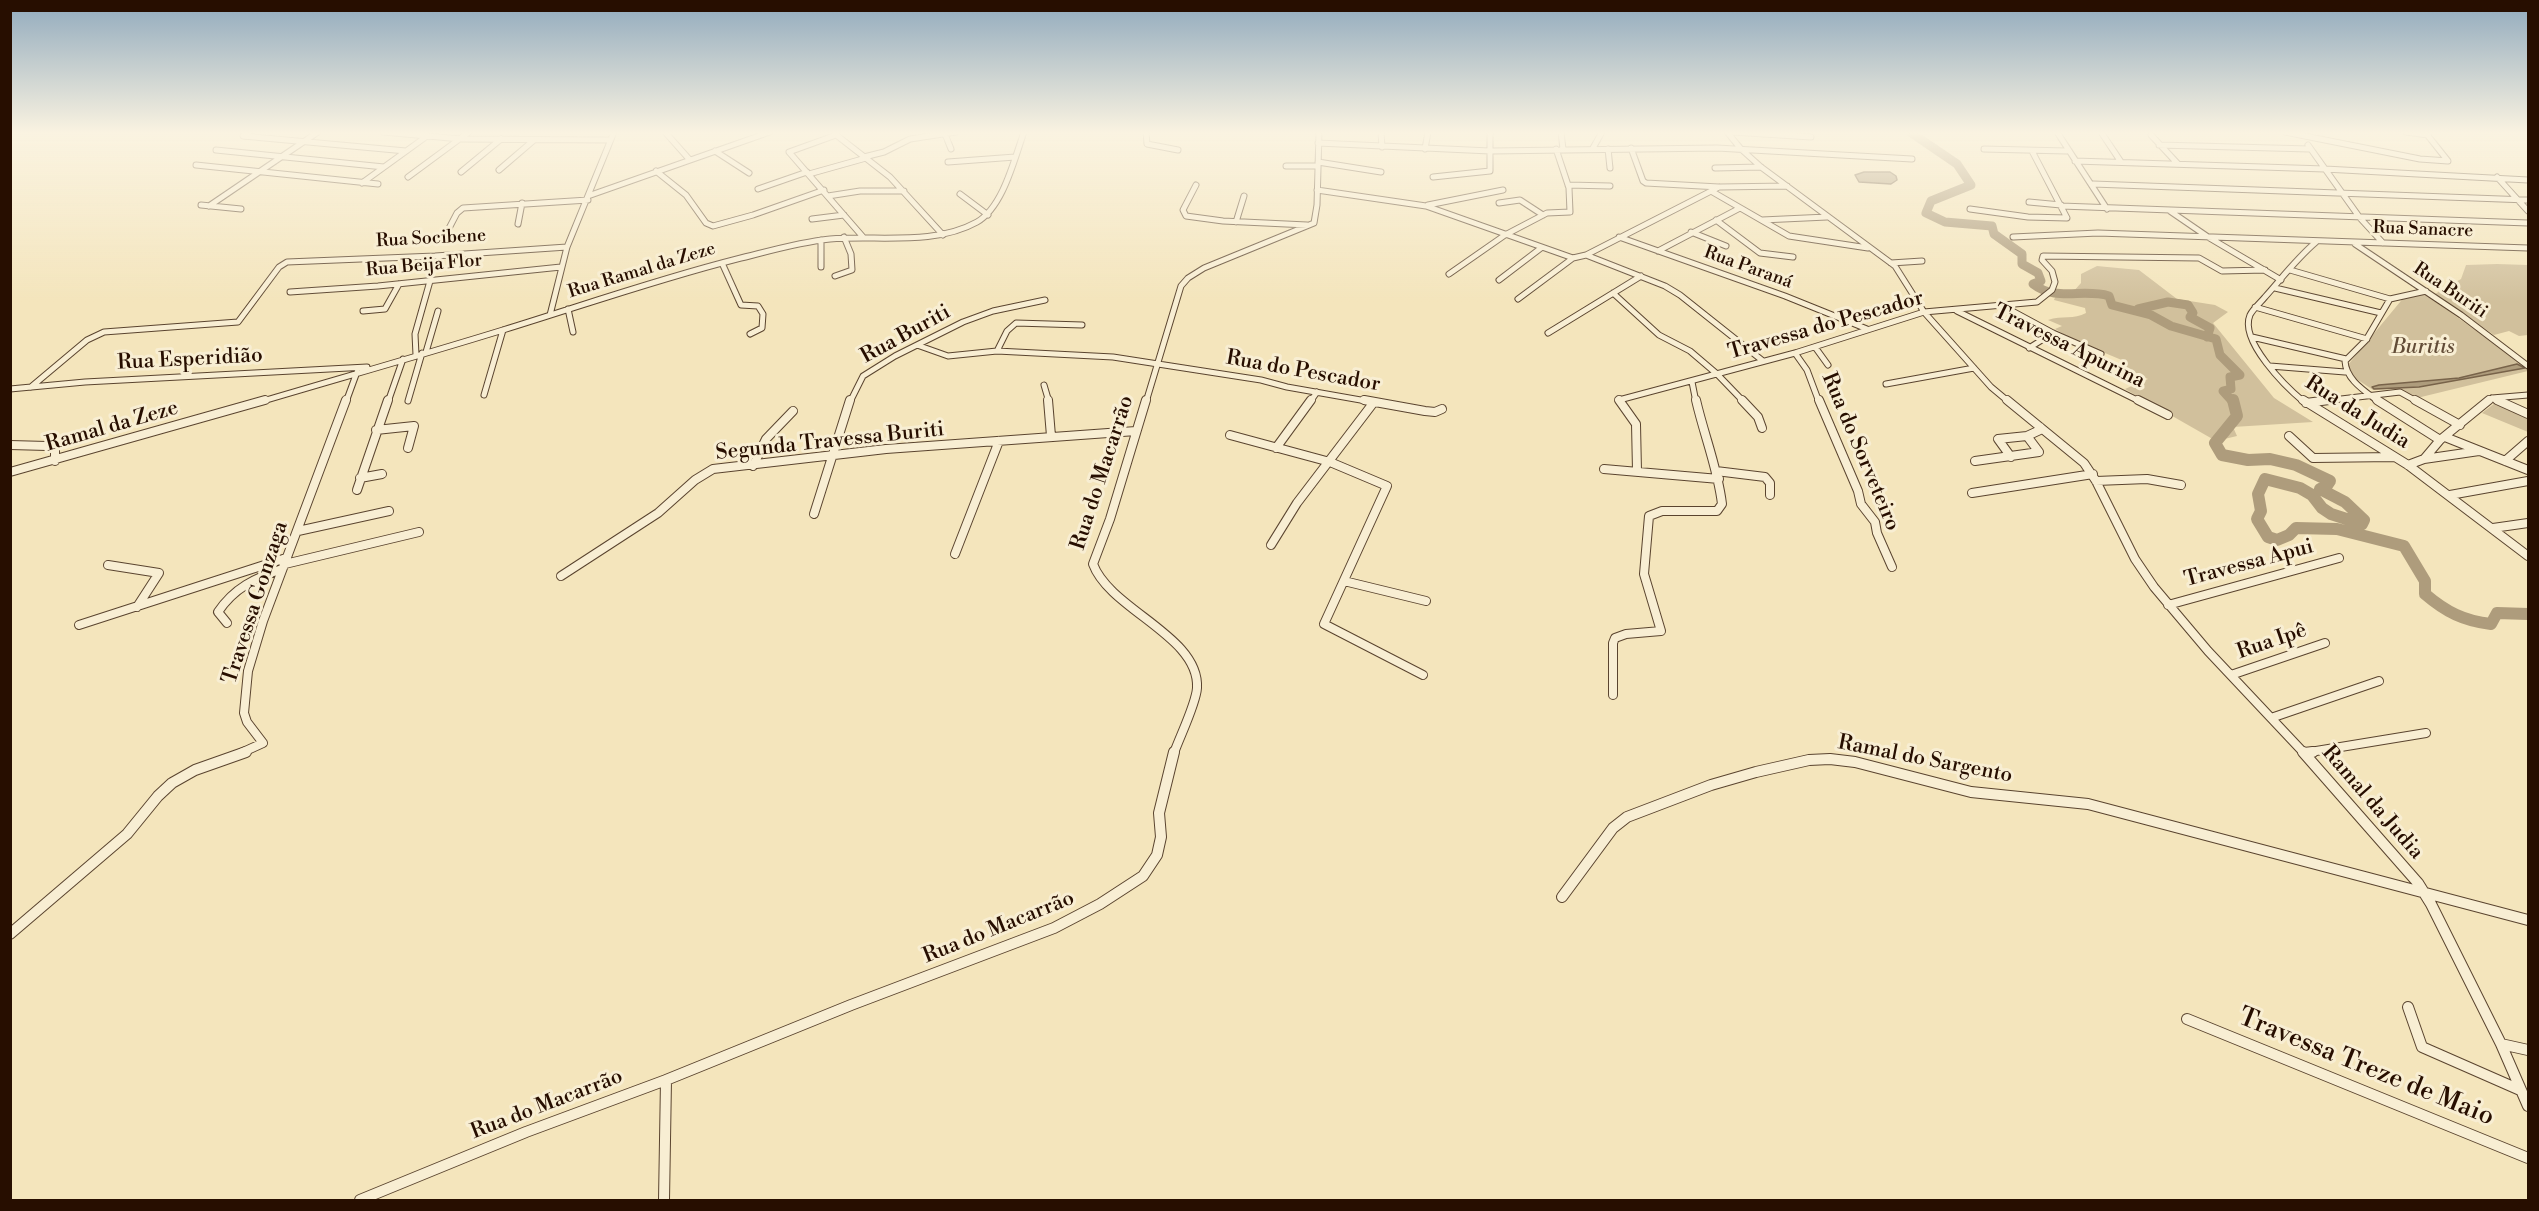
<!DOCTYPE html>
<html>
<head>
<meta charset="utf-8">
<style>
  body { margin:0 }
  #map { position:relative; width:2539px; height:1211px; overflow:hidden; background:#f4e5bc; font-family:"Libre Bodoni",serif }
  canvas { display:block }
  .frame { position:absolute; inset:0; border:12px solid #270e00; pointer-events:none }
</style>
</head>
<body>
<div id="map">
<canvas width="2539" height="1211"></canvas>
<div class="frame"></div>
</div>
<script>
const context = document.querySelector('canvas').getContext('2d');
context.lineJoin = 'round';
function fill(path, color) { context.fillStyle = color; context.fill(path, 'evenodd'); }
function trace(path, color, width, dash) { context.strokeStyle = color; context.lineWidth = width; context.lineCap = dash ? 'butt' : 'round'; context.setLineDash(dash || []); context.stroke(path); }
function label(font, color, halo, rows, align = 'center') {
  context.font = font + ' "Libre Bodoni",serif'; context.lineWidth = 6; context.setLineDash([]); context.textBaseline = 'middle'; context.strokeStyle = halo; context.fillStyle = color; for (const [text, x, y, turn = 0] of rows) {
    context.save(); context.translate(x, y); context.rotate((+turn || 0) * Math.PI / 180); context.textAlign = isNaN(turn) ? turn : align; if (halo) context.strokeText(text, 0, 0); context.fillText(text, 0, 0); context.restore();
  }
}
fill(new Path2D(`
  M 2497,264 L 2528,265 L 2528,335 L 2519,336 L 2509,331 L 2494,335 L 2435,294 L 2461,279 L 2466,265 Z
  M 2097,266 L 2139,270 L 2177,299 L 2215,305 L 2228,312 L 2213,323 L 2274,398 L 2313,422 L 2233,427 L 2237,436 L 2216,441 L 2125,389 L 2148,379 L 2118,366 L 2124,361 L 2074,340 L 2055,329 L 2062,326 L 2048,320 C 2062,315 2074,320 2086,313 L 2085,308 L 2054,300 L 2058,290 L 2072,293 L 2081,283 L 2081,274 Z
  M 2425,294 L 2528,368 L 2528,371 L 2417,398 L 2399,389 L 2373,390 L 2349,374 L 2347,366 L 2405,296 Z
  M 2495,403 L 2528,416 L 2528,432 L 2482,413 Z`), '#d1c09c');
const water = new Path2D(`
  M 1864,172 L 1890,172 L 1896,176 L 1897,180 L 1891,184 L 1859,182 L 1855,175 Z
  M 2517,364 L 2525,368 L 2419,387 L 2374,389 L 2372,387 L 2379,385 L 2459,378 Z`);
fill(water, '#ae9c7c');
trace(water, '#78634a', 1.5);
trace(new Path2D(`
  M 1910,132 L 1957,164 L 1971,185 L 1931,201 L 1926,213 L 1945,222 L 1992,226 L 1994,234 L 2022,254 L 2022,264 L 2038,273 L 2041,281 L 2033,284 C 2056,302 2083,288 2109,296 L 2112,305 L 2151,315 L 2171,326 L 2216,339 L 2220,355 L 2240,375 L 2230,377 L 2231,389 L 2223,391 L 2233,402
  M 2138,309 L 2168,302 L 2188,305 L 2193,313 L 2190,317 L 2210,328 L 2207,337`), '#ae9c7c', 9);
trace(new Path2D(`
  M 2233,400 L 2237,416 L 2215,443 L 2222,455 L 2248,460 L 2270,459 L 2296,465 L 2330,481 L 2326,487 L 2320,489 L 2345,502 L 2364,520 L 2362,524 L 2331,514 L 2322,508 L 2312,495 L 2300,488 L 2265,479 L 2258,494 L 2261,511 L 2257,519 L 2268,537 L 2277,540 L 2289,535 L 2296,528 L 2337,529 L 2404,546 L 2425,581 L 2425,594 C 2446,612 2464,621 2491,624 L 2497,613 L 2528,614`), '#ae9c7c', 12);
const streetFar2 = new Path2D(`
  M 249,132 L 243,136 L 406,151
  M 383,132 L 461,139 L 610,140
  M 665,132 L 689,159
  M 1146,132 L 1147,144 L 1178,150
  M 1381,132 L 1382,147
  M 1561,132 L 1563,149
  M 1727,132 L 1741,149 L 1761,167 L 1895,266 L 1924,312 L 1991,387 L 2009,402
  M 1732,132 L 1811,137
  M 2057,132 L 2107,209
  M 2101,132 L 2121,162
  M 2285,132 L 2420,159 L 2448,161 L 2425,132
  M 2406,132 L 2428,135
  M 835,134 L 890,177 L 943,235
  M 945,134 L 951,149
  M 836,135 L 789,152 L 863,237
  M 2151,135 L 2178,164
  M 1318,143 L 1490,151 L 1717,148 L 1912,159
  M 2159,145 L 2310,149
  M 2308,145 L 2360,218 L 2383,243
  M 1593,148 L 1602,132
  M 1631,148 L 1643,181 L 1646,183 L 1719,187 L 1787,186
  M 1425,149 L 1428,132
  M 1608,149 L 1610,168
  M 1984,149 L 2067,151
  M 216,150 L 384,167
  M 715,151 L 749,173
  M 864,157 L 884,152 L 910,139 L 956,132
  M 2075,161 L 2325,169 L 2528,180
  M 948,162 L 1015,157
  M 1318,162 L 1381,172
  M 196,165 L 378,184
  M 1286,166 L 1318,166
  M 1715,168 L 1761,167
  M 499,170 L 534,140
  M 656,171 L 686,195 L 706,223 L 713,226 L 753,215 L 824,190
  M 461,172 L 501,139
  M 809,174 L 866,158
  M 408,177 L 469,132
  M 1433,177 L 1490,171 L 1490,132
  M 2497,177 L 2528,211
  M 362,183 L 427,136
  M 2093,184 L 2528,200
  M 1196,185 L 1183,210 L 1186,216 L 1223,221 L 1307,225
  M 1568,185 L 1610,186
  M 758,189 L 807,172
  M 1317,190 L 1426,206 L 1573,258 L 1586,255 L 1719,187
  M 1711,191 L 1789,236 L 1868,248
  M 960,194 L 988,215
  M 588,196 L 770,132
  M 828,196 L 860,191 L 904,191
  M 2029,202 L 2061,205
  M 1499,203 L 1520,200 L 1543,215
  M 201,205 L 241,209
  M 1428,205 L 1503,190
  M 209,206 L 318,132
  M 2061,206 L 2528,223
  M 1970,209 L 2028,217 L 2067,218 L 2032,151
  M 2170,211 L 2208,237 L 2281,280
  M 812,219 L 844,215
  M 1716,220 L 1760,253 L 1793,257
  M 1762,220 L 1827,217
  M 1236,222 L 1244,196
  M 518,224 L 522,203
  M 1691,232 L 1726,246
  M 446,234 L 457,213 L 463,208 L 588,200
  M 1619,237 L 1785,296 L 1867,329
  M 2013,237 L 2098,233 L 2528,248
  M 821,240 L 821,267
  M 2355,244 L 2461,315 L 2528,366
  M 1658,251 L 1740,208
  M 1586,255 L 1665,286 L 1680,295 L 1763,361
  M 722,263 L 741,305 L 758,306 L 763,314 L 762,328 L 750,334
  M 1891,263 L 1922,261
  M 2290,270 L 2390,299
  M 1449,274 L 1505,235 L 1547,213 L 1570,212 L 1569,188 L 1556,149
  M 835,276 L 852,270 L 851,254 L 844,237
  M 1499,280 L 1541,248
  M 2275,288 L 2381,313
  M 290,292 L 378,286 L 561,267
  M 1613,293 L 1659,335 L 1690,351 L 1717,374 L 1744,402
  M 1518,299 L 1573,258
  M 2003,306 L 2053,333 L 2101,354
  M 2255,307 L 2367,339
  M 568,309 L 573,332
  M 363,311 L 385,309 L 399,284
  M 1957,311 L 2141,402
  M 550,315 L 567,247 L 614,132
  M 1548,333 L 1641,276
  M 2252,337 L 2346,359
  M 917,345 L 948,356 L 997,351 L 1113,357 L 1261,380 L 1287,387 L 1372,402
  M 1815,347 L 1828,365
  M 2029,348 L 2053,333
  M 997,351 L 1007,331 L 1016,323 L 1082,325
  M 426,352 L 438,311
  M 1795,353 L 1807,370 L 1819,402
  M 416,355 L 415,334 L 430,281
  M 2270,366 L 2345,372
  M 1692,382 L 1696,402
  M 1886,384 L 1974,368
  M 1044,385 L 1049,402
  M 31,387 L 87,340 L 104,332 L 238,322 L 279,267 L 287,262 L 435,256 L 567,247
  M 10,389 L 85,382 L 367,367
  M 484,395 L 503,330
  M 2492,398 L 2501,402
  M 408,401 L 422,353
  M 260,402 C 341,378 422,355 503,330 C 581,306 658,279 737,259 C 766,252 799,242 830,239 C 877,235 934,246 977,222 C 1003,207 1014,160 1024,132
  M 346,402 L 357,372
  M 388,402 L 403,359
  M 850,402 L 863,376 L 895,356 L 963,322 L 993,311 L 1045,300
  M 1146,402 L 1181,286 L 1188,278 L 1204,268 L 1314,223 L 1317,205 L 1319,132
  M 1310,402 L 1317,392
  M 1620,402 L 1619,400 L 1795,353 L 1924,312 L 2037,302 L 2052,290 L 2055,282 L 2052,271 L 2042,260 L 2043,256 L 2199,258 L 2222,271 L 2265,270
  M 2304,402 C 2286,387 2239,341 2250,315 C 2253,309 2261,302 2265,297 C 2282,278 2297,258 2316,242
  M 2316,402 L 2400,392 L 2418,402
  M 2379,402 C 2365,391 2346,380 2345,361 L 2366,340 L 2390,299 L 2426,291
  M 2487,402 L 2492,398 L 2528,395`);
const streetFar1 = new Path2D(`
  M 1048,400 L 1051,436
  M 1146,400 L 1110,519 L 1093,564 C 1110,610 1200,636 1197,688 C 1196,704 1180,736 1174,753
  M 1364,400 L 1425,411 L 1435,412 L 1442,409
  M 1619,400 L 1636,424 L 1637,471
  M 1742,400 L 1758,417 L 1762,428
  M 1819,400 L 1858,491 L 1861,504 L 1875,522 L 1877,533 L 1892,567
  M 2007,400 L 2084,463 L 2096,481 L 2135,559 L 2154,587 L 2208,651 L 2304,753
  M 2138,400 L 2168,415
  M 2303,400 L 2408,465 L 2528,556
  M 2377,400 L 2440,440
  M 2415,400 L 2460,425
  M 2497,400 L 2528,414
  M 2306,403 L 2329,400
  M 376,430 L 414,426 L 408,448
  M 1230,435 L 1330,462 L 1387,486 L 1324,624 L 1423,675
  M 2289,436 L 2313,458 L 2394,457
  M 2445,437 L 2528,470
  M 10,445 L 47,446 L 55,449 L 55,461
  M 1276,448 L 1311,400
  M 2011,457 L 1998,439 L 2027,436 L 2040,430 L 2040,427
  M 2424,459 L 2479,451
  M 1975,461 L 2039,452 L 2027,436
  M 2505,461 L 2528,441
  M 2408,465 L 2424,459 L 2440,440 L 2489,400
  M 753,466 L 766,439 L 793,411
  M 1604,469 L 1719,479
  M 1716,471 L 1765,477 L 1770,483 L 1770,495
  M 10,472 L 265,400
  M 360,478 L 382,474
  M 2096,481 L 2147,479 L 2181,485
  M 357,490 L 388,400
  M 1972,493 L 2093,474
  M 2450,495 L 2528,481
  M 814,514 L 850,400
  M 2493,528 L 2528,523
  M 298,531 L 389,511
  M 1271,545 L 1297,503 L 1374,402
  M 955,554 L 999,441
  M 285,564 L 419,532
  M 108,565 L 159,573 L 137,607
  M 561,576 L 658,513 L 695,480 L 713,469 L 886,449 L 1136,431
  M 1344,581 L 1426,601
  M 2168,605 L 2339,558
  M 227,623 L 218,612 C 234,588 255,578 282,569
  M 79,625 L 286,558
  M 2231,675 L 2325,643
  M 1613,695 L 1613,643 L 1615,638 L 1626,634 L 1661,631 L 1644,574 L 1649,516 L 1662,511 L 1717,511 L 1722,504 C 1718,469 1704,435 1696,400
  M 2271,718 L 2379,681
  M 241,753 L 263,743 L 247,722 L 244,713 L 248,671 L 263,621 L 346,400
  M 2304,753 L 2426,733`);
const street = new Path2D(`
  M 2303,752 L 2418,883 L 2431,904 L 2501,1044 L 2528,1106
  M 2304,753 L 2313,752
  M 1562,897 L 1613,828 L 1627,817 L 1711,785 L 1756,772 L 1809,760 L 1830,759 L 1855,762 L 1971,792 L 2088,804 L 2528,920
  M 10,934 L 127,834 L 158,796 L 172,783 L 195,770 L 246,752
  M 2408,1007 L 2422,1047 L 2520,1090
  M 2187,1019 L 2528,1158
  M 2501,1044 L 2528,1050
  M 360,1200 L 526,1132 L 666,1080 L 851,1005 L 1054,928 L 1100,904 L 1143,876 L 1157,855 L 1161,837 L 1159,813 L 1174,752
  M 664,1200 L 666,1080`);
trace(streetFar2, '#5a442f', 7);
trace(streetFar1, '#5a442f', 10);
trace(street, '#5a442f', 12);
trace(streetFar2, '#f8eed3', 5);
trace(streetFar1, '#f8eed3', 8);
trace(street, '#f8eed3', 10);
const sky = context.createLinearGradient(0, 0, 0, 302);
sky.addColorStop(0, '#91aabd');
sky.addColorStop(0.44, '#faf3e1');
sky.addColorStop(1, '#faf3e100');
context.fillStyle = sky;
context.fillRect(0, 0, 2539, 302);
label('18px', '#270e00', '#f8eed3', [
  ["Rua Sanacre",2423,230,2],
  ["Rua Socibene",431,239,-3],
  ["Rua Beija Flor",424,266,-5],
  ["Rua Paraná",1748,268,20],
  ["Rua Ramal da Zeze",642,271,-17],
  ["Rua Buriti",2450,291,34]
]);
label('21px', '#270e00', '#f8eed3', [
  ["Travessa do Pescador",1826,326,-16],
  ["Rua Buriti",906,335,-29],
  ["Travessa Apurina",2069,347,26],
  ["Rua Esperidião",190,360,-3],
  ["Rua do Pescador",1303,372,10],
  ["Rua da Judia",2357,413,32],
  ["Ramal da Zeze",112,427,-16],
  ["Segunda Travessa Buriti",830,442,-6],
  ["Rua do Sorveteiro",1860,452,67],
  ["Rua do Macarrão",1103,473,-72],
  ["Travessa Apui",2249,564,-15],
  ["Travessa Gonzaga",256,603,-72],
  ["Rua Ipê",2272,642,-19],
  ["Ramal do Sargento",1925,760,11],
  ["Ramal da Judia",2372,803,49],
  ["Rua do Macarrão",999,928,-22],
  ["Rua do Macarrão",547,1105,-21]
]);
label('italic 21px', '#624c37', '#f8eed3', [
  ["Buritis",2423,348]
]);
label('26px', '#270e00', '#f8eed3', [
  ["Travessa Treze de Maio",2366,1068,22]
]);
</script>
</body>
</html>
